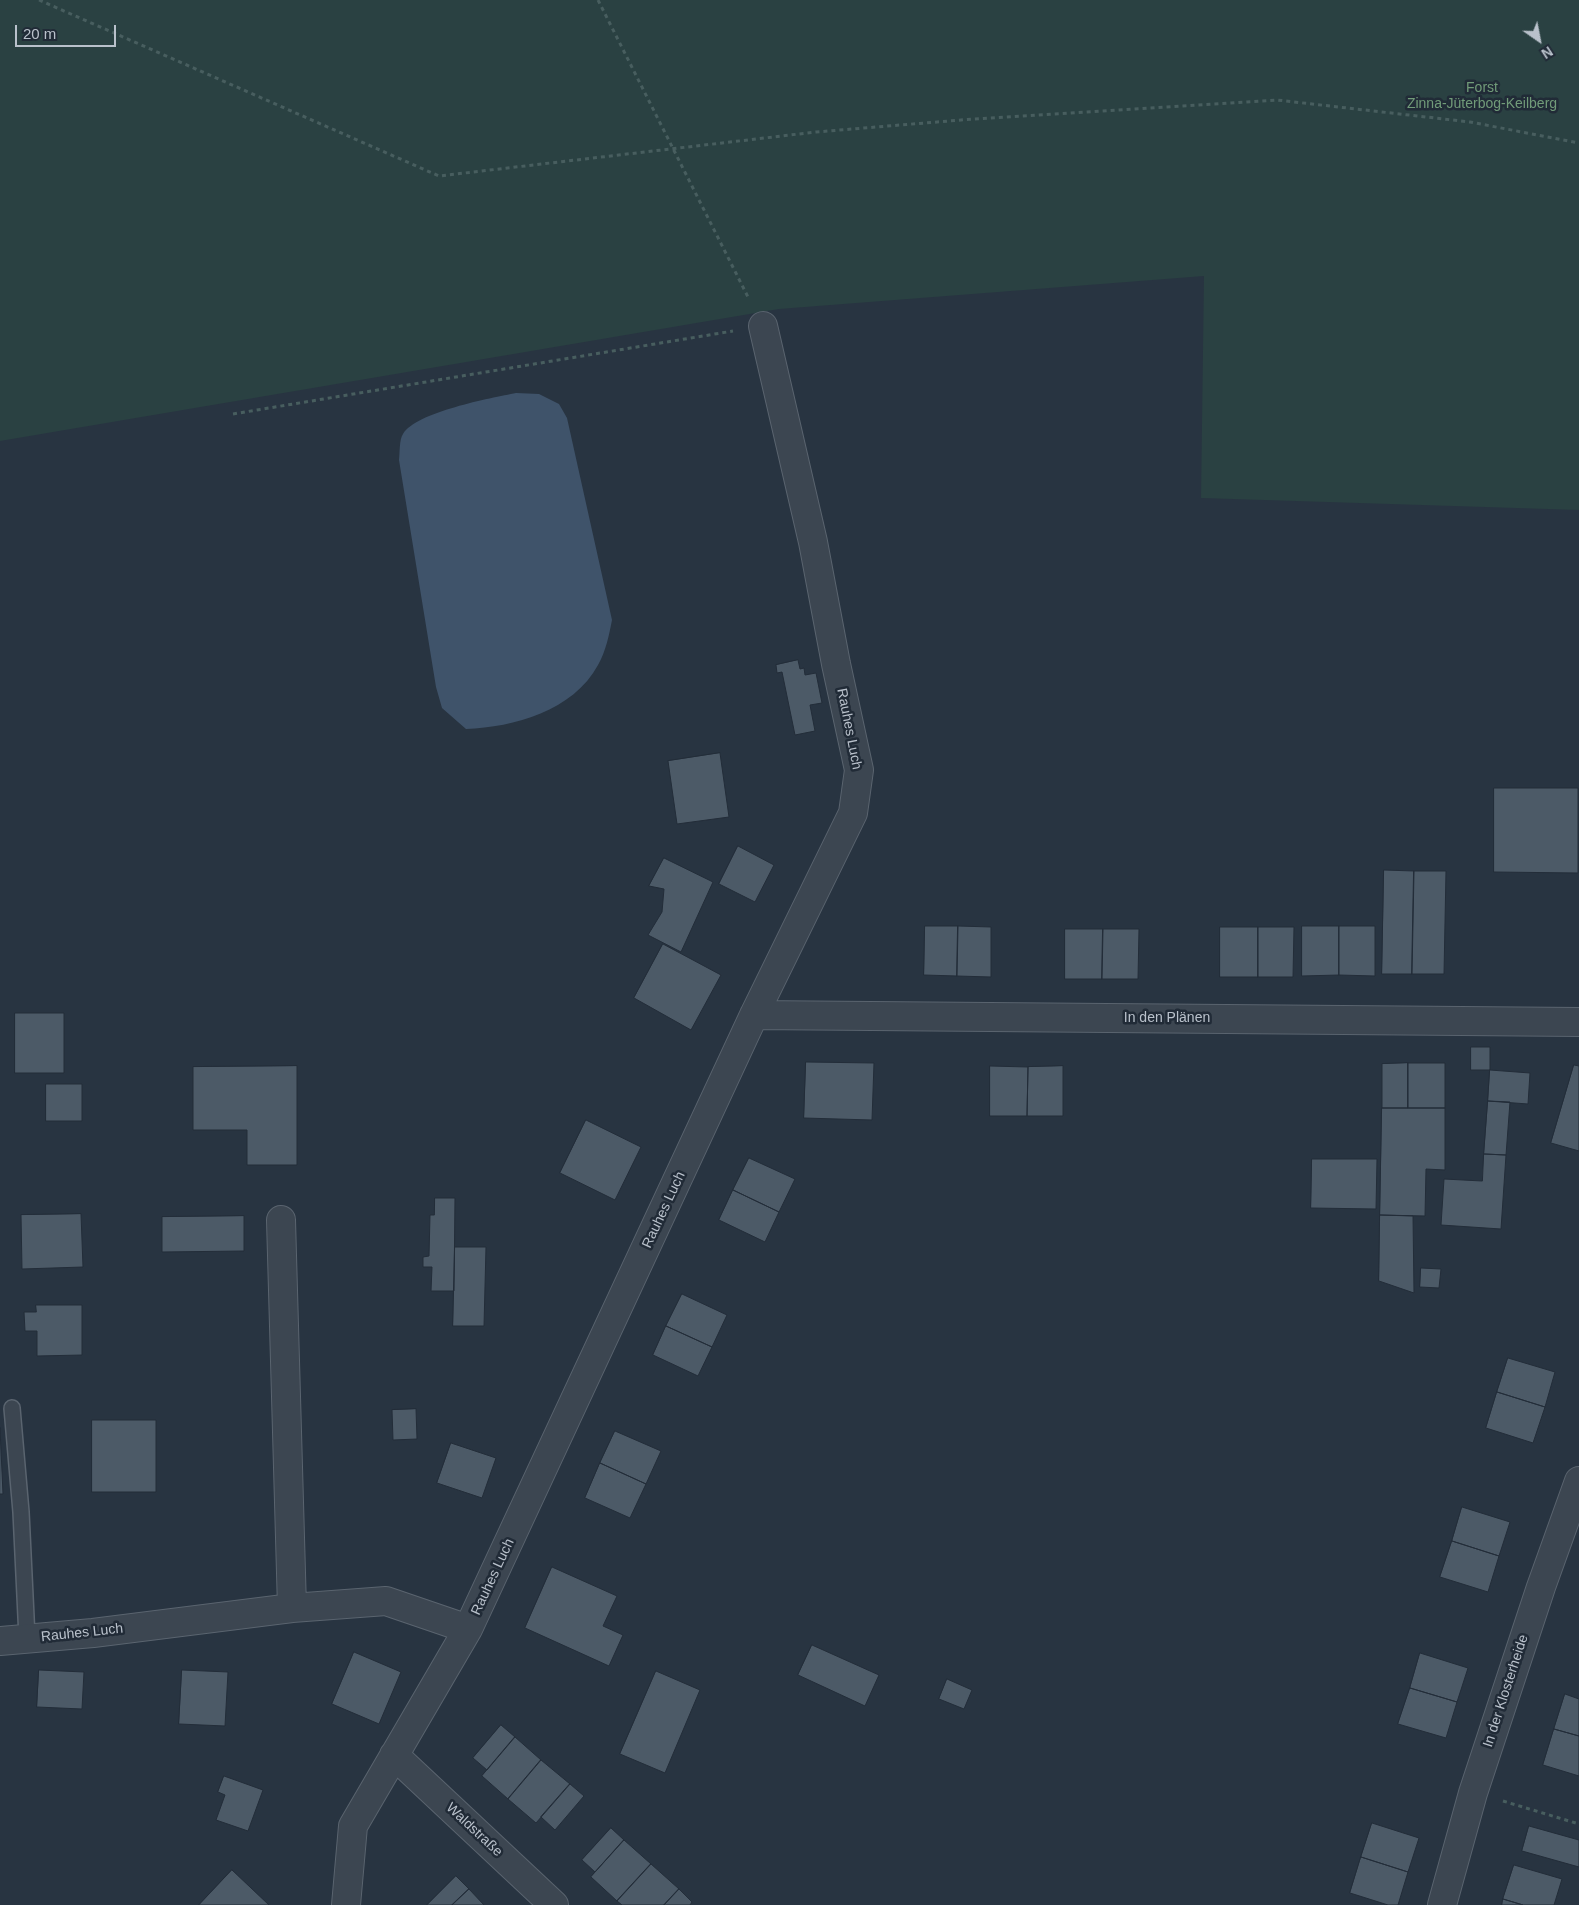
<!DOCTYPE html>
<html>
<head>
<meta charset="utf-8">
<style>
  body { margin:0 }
  #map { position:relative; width:1579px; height:1905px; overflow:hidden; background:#283441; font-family:Arial,sans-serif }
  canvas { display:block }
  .north { position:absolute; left:1514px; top:15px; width:50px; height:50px; -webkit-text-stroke:4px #212b37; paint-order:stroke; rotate:147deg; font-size:14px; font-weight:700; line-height:20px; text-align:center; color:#b9c1cb }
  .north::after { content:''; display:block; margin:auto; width:18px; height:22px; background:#b9c1cb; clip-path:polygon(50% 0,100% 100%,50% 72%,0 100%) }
  .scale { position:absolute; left:15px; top:25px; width:101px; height:22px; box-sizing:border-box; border:2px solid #b9c1cb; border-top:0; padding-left:6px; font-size:15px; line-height:18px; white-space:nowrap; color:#b9c1cb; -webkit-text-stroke:4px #212b37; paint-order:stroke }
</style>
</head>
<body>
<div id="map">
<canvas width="1579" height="1905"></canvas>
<div class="north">N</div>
<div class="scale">20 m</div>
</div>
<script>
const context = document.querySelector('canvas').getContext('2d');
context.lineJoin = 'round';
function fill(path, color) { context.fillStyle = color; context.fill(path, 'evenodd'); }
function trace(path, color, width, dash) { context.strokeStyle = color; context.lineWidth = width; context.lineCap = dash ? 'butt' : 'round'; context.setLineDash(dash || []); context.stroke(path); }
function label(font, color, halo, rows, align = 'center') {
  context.font = font + ' Arial,sans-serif'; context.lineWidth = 5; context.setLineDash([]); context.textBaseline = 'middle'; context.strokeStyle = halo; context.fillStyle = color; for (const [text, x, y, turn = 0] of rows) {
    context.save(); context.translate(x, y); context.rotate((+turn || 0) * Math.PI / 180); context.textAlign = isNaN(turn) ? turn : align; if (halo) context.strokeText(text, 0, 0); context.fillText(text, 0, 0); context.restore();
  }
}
fill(new Path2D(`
  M 0,0 L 1579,0 L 1579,510 L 1201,498 L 1204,276 L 779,309 L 0,441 Z`), '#2a4142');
fill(new Path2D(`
  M 516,393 L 539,394 L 559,404 L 567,418 L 612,620 C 609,635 606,651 598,665 C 573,711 514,727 466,729 L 442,708 L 436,687 L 399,460 C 400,453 399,440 403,434 C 416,412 491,398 516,393 Z`), '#3f536a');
const building = new Path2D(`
  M 798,660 L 800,669 L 804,668 L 805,675 L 816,673 L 822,703 L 810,705 L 815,731 L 795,735 L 782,672 L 777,673 L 776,665 Z
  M 720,753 L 729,817 L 677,824 L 668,761 Z
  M 1494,788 L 1578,788 L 1578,873 L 1494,872 Z
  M 738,846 L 774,865 L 755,902 L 719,884 Z
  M 664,858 L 713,882 L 681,952 L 648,935 L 662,912 L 664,889 L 649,886 Z
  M 1384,870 L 1414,871 L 1412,974 L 1382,974 Z
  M 1414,871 L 1446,871 L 1444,974 L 1412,974 Z
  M 925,926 L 958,926 L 957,976 L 924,975 Z
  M 958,926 L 991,927 L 991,977 L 957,976 Z
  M 1302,926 L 1339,926 L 1339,975 L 1302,976 Z
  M 1339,926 L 1375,926 L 1375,976 L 1339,975 Z
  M 1220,927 L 1258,927 L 1258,977 L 1220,977 Z
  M 1258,927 L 1294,927 L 1293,977 L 1258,977 Z
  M 1065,929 L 1103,929 L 1102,979 L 1065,979 Z
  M 1103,929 L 1139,929 L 1138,979 L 1102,979 Z
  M 663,944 L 721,975 L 691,1030 L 634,998 Z
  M 15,1013 L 64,1013 L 64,1073 L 15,1073 Z
  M 1471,1047 L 1490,1047 L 1490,1070 L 1471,1070 Z
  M 806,1062 L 874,1063 L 872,1120 L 804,1118 Z
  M 1408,1063 L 1445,1063 L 1445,1108 L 1408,1108 Z
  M 1408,1063 L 1408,1108 L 1382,1108 L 1382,1064 Z
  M 1574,1065 L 1579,1066 L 1579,1151 L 1551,1143 Z
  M 297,1066 L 297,1165 L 247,1165 L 247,1130 L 193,1130 L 193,1067 Z
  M 990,1066 L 1028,1067 L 1027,1116 L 990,1116 Z
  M 1063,1066 L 1063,1116 L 1027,1116 L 1028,1067 Z
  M 1490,1070 L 1530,1073 L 1528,1104 L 1488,1101 Z
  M 46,1084 L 82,1084 L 82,1121 L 46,1121 Z
  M 1488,1101 L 1510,1102 L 1506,1155 L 1484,1154 Z
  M 1382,1108 L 1445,1108 L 1445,1170 L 1426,1169 L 1425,1216 L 1380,1215 Z
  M 586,1120 L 641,1147 L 615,1200 L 560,1173 Z
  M 1484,1154 L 1506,1155 L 1501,1229 L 1441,1225 L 1444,1179 L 1482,1181 Z
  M 749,1158 L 795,1179 L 779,1212 L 733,1190 Z
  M 1312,1159 L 1377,1159 L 1376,1209 L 1311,1208 Z
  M 733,1190 L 779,1212 L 765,1242 L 719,1220 Z
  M 435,1198 L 455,1198 L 454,1291 L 431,1291 L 432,1267 L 423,1267 L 423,1257 L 429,1256 L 430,1215 L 434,1215 Z
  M 81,1214 L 83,1267 L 22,1269 L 21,1215 Z
  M 1380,1215 L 1413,1216 L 1414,1293 L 1379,1281 Z
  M 244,1216 L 244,1251 L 162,1252 L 162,1217 Z
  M 455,1247 L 486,1247 L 484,1326 L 453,1326 Z
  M 1421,1268 L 1441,1269 L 1439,1288 L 1420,1287 Z
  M 682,1294 L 727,1315 L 712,1347 L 666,1326 Z
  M 36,1305 L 82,1305 L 82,1355 L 37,1356 L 37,1331 L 25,1331 L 24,1312 L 36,1312 Z
  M 666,1326 L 712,1347 L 698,1376 L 653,1355 Z
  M 1508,1358 L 1555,1372 L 1545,1407 L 1497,1392 Z
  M 1497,1392 L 1545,1407 L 1533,1443 L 1486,1428 Z
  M 416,1409 L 417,1439 L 393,1440 L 392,1410 Z
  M 92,1420 L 156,1420 L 156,1492 L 92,1492 Z
  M 0,1428 L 3,1494 L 0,1494 Z
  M 615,1431 L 661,1451 L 646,1484 L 600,1463 Z
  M 451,1443 L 496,1458 L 482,1498 L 437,1483 Z
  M 600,1463 L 646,1484 L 630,1518 L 585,1498 Z
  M 1462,1507 L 1510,1522 L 1499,1556 L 1452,1541 Z
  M 1452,1541 L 1499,1556 L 1488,1592 L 1440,1577 Z
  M 552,1567 L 617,1596 L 603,1626 L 623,1635 L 609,1666 L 525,1628 Z
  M 812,1645 L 879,1675 L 865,1706 L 798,1675 Z
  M 354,1652 L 401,1672 L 379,1724 L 332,1704 Z
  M 1420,1653 L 1468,1668 L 1457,1702 L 1410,1688 Z
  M 39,1670 L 84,1672 L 82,1709 L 37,1707 Z
  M 182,1670 L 228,1672 L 225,1726 L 179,1724 Z
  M 656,1671 L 700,1690 L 665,1773 L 620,1754 Z
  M 947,1679 L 972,1690 L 964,1709 L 939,1699 Z
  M 1410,1688 L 1457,1702 L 1446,1738 L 1398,1724 Z
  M 1565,1694 L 1579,1699 L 1579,1736 L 1554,1729 Z
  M 501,1725 L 515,1737 L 487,1770 L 473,1758 Z
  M 1554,1729 L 1579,1736 L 1579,1776 L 1543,1765 Z
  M 515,1737 L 541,1760 L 508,1799 L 482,1776 Z
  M 541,1760 L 570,1784 L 536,1823 L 508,1799 Z
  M 224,1776 L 263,1790 L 248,1831 L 216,1820 L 225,1795 L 218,1792 Z
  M 570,1784 L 584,1796 L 555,1830 L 541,1817 Z
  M 1372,1823 L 1419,1838 L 1408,1872 L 1361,1857 Z
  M 1529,1826 L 1579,1840 L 1579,1867 L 1522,1851 Z
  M 611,1828 L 624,1840 L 595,1872 L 582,1860 Z
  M 624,1840 L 651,1864 L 617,1901 L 591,1877 Z
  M 1361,1857 L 1408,1872 L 1398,1905 L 1388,1905 L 1350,1893 Z
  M 651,1864 L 679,1889 L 664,1905 L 622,1905 L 617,1901 Z
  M 1514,1865 L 1562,1879 L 1554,1905 L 1523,1905 L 1503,1899 Z
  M 232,1870 L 269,1905 L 199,1905 Z
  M 456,1876 L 469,1889 L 452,1905 L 427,1905 Z
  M 469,1889 L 484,1905 L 452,1905 Z
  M 679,1889 L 692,1902 L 690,1905 L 664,1905 Z
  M 1503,1899 L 1523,1905 L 1502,1905 Z`);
fill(building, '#4c5a67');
trace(building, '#232d39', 1);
const service = new Path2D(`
  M 12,1408 L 21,1512 L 27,1638`);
const minor = new Path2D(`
  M 754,1015 L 1579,1022
  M 281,1220 L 292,1608
  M 0,1641 L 93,1633 L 292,1608 L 386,1601 L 468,1629
  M 394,1755 L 554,1905
  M 346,1905 L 353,1826 L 468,1629 L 754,1015 L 853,813 L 859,770 L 836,664 L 813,542 L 763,326
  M 1442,1905 L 1473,1793 L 1541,1587 L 1579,1481`);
trace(service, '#5a646f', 18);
trace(minor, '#5a646f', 30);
trace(new Path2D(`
  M 39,0 L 439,176 L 816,132 L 973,119 L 1277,100 L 1470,122 L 1579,143
  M 598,0 L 749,299
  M 233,414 L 733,331
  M 1503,1801 L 1579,1824`), '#485e5f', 3, [4, 4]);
trace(service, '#3c4651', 15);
trace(minor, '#3c4651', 28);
label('14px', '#719b79', '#212b37', [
  ["Forst",1482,88],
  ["Zinna-Jüterbog-Keilberg",1482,104]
]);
label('14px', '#b9c1cb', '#212b37', [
  ["Rauhes Luch",849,729,79],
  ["In den Plänen",1167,1018],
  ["Rauhes Luch",664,1210,-65],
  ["Rauhes Luch",493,1577,-65],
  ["Rauhes Luch",82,1633,-6],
  ["In der Klosterheide",1506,1691,-72],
  ["Waldstraße",474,1830,43]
]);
</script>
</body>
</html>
